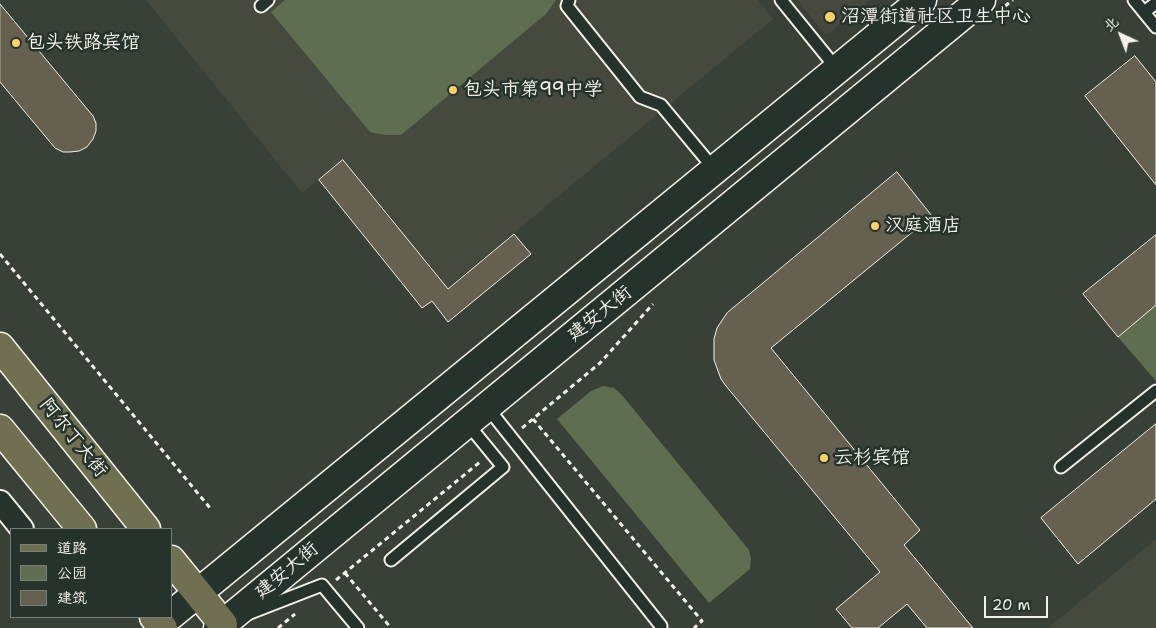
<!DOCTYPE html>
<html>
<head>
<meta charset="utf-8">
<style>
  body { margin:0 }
  #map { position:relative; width:1156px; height:628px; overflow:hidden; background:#394037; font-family:"Shantell Sans","LXGW WenKai TC",sans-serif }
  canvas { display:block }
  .legend { position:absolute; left:10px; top:528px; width:162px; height:90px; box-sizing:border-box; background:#26332d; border:1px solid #787f78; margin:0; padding:6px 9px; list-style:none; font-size:15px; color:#f4f1e8 }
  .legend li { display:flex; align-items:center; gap:10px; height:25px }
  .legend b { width:25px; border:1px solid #787f78 }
  .north { position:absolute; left:1096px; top:10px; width:50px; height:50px; -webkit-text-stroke:4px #26332d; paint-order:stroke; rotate:317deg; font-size:14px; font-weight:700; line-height:20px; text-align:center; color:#f4f1e8 }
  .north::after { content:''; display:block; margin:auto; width:18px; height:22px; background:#f4f1e8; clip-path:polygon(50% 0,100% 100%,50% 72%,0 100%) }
  .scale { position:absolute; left:984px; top:596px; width:64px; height:22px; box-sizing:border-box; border:2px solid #f4f1e8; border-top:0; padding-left:6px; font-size:15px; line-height:18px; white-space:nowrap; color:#f4f1e8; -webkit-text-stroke:4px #26332d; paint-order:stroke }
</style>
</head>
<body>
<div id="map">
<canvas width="1156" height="628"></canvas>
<ul class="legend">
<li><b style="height:6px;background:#706f52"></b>道路</li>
<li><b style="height:14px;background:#5f6e50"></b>公园</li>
<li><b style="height:14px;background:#65604f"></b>建筑</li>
</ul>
<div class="north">北</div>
<div class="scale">20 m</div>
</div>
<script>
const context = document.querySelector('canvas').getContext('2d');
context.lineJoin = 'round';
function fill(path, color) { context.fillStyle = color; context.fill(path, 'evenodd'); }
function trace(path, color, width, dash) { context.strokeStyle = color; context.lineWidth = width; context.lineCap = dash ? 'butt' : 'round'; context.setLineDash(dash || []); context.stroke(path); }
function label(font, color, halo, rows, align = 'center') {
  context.font = font + ' "Shantell Sans","LXGW WenKai TC",sans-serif'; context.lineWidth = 5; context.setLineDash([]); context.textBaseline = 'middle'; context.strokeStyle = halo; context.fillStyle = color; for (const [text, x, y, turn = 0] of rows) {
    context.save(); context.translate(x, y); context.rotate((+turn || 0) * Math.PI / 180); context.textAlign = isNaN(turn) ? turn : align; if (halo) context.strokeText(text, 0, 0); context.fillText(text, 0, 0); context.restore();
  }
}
fill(new Path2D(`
  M 146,0 L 758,0 L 773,19 L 447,288 L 344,160 L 302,193 Z
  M 797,0 L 870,0 L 826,35 Z
  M 1156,539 L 1156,628 L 1048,628 Z`), '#464a3e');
fill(new Path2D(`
  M 285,0 L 556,0 L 546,14 L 535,23 L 401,135 L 385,135 L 370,132 L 271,12 Z
  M 1156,305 L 1156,381 L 1118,337 Z
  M 603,386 L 614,388 L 621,394 L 749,550 L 751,559 L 750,569 L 709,603 L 557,419 L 591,391 Z`), '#5f6e50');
const building = new Path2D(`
  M 0,4 L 93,116 L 96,123 L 96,131 L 93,139 L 87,147 L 79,151 L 70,152 L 63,152 L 55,148 L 0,82 Z
  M 1135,56 L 1156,82 L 1156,185 L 1085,96 Z
  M 343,160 L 448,289 L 514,234 L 531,254 L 448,322 L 432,301 L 422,308 L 319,180 Z
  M 897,172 L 932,216 L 771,348 L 920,530 L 904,545 L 973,628 L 927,628 L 907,604 L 878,628 L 852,628 L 836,609 L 880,572 L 726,386 L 721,379 L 714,360 L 714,339 L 717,328 L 727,313 Z
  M 1156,235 L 1156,305 L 1118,337 L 1083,294 Z
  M 1156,424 L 1156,499 L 1078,564 L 1041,518 Z`);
fill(building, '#65604f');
trace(building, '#f4f1e8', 1);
const lane = new Path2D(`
  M 569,0 L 567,6 L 640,97 L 661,105 L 715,170
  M 781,0 L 837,69
  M 1134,0 L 1156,27
  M 261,6 L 268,0
  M 1144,12 L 1156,3
  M 487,407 L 661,626
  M 1061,467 L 1156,391
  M 391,560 L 503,467 L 467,423
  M 250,613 L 322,585 L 358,628`);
const street = new Path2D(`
  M 0,502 L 22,529`);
const secondary = new Path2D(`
  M 171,615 L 922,0
  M 218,628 L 981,0`);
const primary = new Path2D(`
  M 0,347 L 146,529
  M 0,429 L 82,529
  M 171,560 L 223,624
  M 154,617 L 163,628`);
trace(lane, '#f4f1e8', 15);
trace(street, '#f4f1e8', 26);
trace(secondary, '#f4f1e8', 31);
trace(primary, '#f4f1e8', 31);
trace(new Path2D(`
  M 1005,6 L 1013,0
  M 0,254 L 210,508
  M 533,419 L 702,621 L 694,628
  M 522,428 L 600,363 L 653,304
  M 345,573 L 391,628
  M 336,580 L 480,462
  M 278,628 L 295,614`), '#f4f1e8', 3, [5, 4]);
trace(lane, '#26332d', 11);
trace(street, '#26332d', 22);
trace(secondary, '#26332d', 28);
trace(primary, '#706f52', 28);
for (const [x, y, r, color] of [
  [830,17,6,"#ffd166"],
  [16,43,5,"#ffd166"],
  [453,90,5,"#ffd166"],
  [875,226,5,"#ffd166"],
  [824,458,5,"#ffd166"]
]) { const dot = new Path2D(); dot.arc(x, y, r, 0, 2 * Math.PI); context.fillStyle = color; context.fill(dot); trace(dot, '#26332d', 2); }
label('19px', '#f4f1e8', '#26332d', [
  ["沼潭街道社区卫生中心",841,17],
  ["包头铁路宾馆",26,43],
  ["包头市第99中学",463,90],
  ["汉庭酒店",885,226],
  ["云杉宾馆",834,458]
], 'left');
label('19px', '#f4f1e8', '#26332d', [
  ["建安大街",600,314,-39],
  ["阿尔丁大街",73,438,51],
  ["建安大街",287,571,-40]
]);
</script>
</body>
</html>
